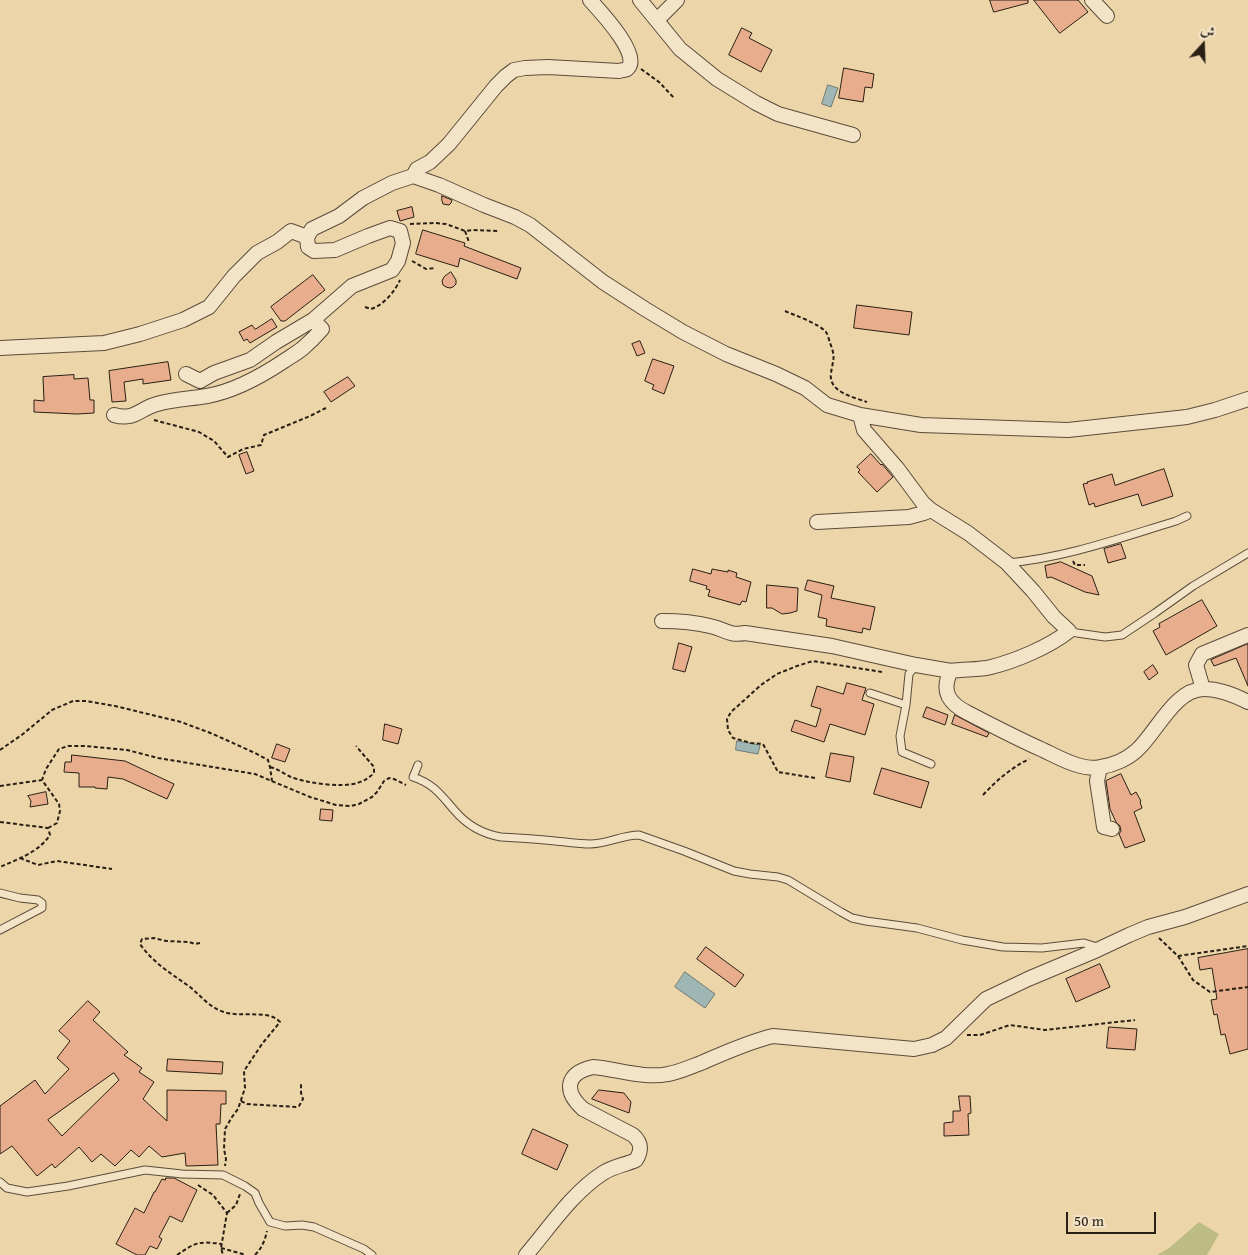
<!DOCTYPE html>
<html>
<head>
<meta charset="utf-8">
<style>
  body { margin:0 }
  #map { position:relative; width:1248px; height:1255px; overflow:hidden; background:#edd5aa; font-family:"Gentium Book Plus",Amiri,serif }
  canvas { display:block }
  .north { position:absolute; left:1178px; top:20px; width:50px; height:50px; -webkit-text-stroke:4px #f3e4c8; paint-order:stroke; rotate:20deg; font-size:14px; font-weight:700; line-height:20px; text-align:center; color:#291f14 }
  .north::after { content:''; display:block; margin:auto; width:18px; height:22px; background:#291f14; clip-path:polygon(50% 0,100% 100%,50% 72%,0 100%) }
  .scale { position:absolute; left:1066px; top:1212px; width:90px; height:22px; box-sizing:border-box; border:2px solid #291f14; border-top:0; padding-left:6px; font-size:15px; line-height:18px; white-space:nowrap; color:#291f14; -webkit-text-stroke:4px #f3e4c8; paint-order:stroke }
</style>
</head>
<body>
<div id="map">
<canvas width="1248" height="1255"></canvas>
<div class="north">ش</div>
<div class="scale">50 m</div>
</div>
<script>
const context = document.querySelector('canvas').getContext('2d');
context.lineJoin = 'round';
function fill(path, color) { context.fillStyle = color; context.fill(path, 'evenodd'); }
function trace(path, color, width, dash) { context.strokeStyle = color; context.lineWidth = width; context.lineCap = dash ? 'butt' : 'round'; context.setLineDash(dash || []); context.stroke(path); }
fill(new Path2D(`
  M 1199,1222 L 1219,1234 L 1207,1255 L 1157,1255 L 1169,1248 Z`), '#bdbc85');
const water = new Path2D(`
  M 828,85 L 838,88 L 831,107 L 822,104 Z
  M 737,741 L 760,745 L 758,754 L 736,750 Z
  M 685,972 L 715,994 L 705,1008 L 675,987 Z`);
fill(water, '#9eb6b4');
trace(water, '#6f7a74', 1);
const building = new Path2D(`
  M 990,0 L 1028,0 L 1028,3 L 994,12 Z
  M 1034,0 L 1078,0 L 1088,12 L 1060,33 Z
  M 742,28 L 752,33 L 749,38 L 772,50 L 761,72 L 729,55 Z
  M 844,68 L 874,74 L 872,88 L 865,87 L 863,102 L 839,98 Z
  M 442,196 L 452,200 L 451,203 L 449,205 L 443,204 L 442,201 Z
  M 412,207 L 414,217 L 400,221 L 397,211 Z
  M 423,230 L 465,243 L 464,246 L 521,268 L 517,279 L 460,258 L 458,267 L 416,254 Z
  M 451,272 L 456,280 L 456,284 L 453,287 L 450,288 L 446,287 L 443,285 L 442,281 L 444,277 Z
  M 313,275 L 325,290 L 285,321 L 281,321 L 271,307 Z
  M 857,305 L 912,312 L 909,335 L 854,328 Z
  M 272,319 L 277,327 L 250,343 L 247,339 L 244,341 L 239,332 L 252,325 L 255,329 Z
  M 640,341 L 645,353 L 637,356 L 632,344 Z
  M 653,359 L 674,366 L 664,394 L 652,389 L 654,385 L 645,381 Z
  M 168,362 L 171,380 L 143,384 L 143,379 L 124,382 L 126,401 L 112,402 L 109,371 Z
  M 74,375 L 74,379 L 88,378 L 90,400 L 94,400 L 94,413 L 77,414 L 34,412 L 34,400 L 44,401 L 43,377 Z
  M 348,377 L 355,386 L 331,402 L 324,392 Z
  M 247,452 L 254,471 L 246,474 L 239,455 Z
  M 871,454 L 881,465 L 882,464 L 893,477 L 877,492 L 858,472 L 860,470 L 857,467 Z
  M 1164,469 L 1173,496 L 1142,506 L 1138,494 L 1095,507 L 1094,503 L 1089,505 L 1083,484 L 1088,483 L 1087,482 L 1112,474 L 1115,485 Z
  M 1121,544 L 1126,558 L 1108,563 L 1104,549 Z
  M 1061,562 L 1092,576 L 1099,595 L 1085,592 L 1051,577 L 1047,578 L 1045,566 Z
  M 693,569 L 711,574 L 712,569 L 728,572 L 728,570 L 737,573 L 736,577 L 751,582 L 746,602 L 742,601 L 740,605 L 708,596 L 710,590 L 706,589 L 707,586 L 690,581 Z
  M 808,580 L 834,586 L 831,598 L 875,607 L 870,630 L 863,628 L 862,633 L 826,626 L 827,619 L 818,617 L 822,595 L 805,590 Z
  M 767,585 L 798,588 L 797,611 L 790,613 L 782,614 L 772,608 L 767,608 Z
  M 1202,600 L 1217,626 L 1166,655 L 1153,631 L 1160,627 L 1159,624 Z
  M 679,643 L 692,647 L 685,672 L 673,669 Z
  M 1248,644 L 1248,686 L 1236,658 L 1214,666 L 1211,660 Z
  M 1153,665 L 1158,673 L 1149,680 L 1144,672 Z
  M 847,683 L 866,688 L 862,700 L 874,704 L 865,735 L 830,724 L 824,742 L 791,731 L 795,720 L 816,727 L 821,709 L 811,706 L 817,686 L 843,694 Z
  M 927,707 L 948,715 L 945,725 L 923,717 Z
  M 955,715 L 989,733 L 987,737 L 952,724 Z
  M 385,724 L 402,729 L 398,744 L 383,740 Z
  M 277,744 L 290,749 L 285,762 L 272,758 Z
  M 831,753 L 854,757 L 850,782 L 826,777 Z
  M 72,755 L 125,761 L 174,784 L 167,799 L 123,779 L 108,777 L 107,789 L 95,788 L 95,787 L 79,787 L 79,773 L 64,772 L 65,762 L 71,762 Z
  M 882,768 L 929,782 L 921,808 L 874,794 Z
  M 1121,774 L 1131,795 L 1136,792 L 1141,801 L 1140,802 L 1142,808 L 1134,812 L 1145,841 L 1125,848 L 1119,834 L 1121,831 L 1120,826 L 1116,822 L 1110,809 L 1106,781 Z
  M 46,792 L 48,804 L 30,807 L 31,801 L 28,796 Z
  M 321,809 L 333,810 L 332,821 L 320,820 Z
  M 706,947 L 744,975 L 735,987 L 697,959 Z
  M 1248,949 L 1248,1049 L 1230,1054 L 1225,1034 L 1221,1035 L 1217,1014 L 1214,1015 L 1211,1000 L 1217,999 L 1212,968 L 1200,970 L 1198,958 Z
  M 1100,964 L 1110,987 L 1076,1002 L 1066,979 Z
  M 88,1001 L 100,1012 L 93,1020 L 128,1052 L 124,1055 L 142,1068 L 139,1072 L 154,1082 L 143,1099 L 167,1121 L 167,1090 L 226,1091 L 226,1104 L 221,1104 L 220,1124 L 216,1124 L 218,1165 L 186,1166 L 185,1153 L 162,1157 L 149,1146 L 139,1157 L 131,1150 L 115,1166 L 101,1154 L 92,1162 L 79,1147 L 55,1168 L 52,1164 L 37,1176 L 12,1146 L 0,1154 L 0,1106 L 35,1080 L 45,1094 L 69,1069 L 57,1058 L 70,1041 L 59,1031 ZM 114,1073 L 119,1080 L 62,1136 L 48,1120 Z
  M 1109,1027 L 1137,1029 L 1135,1050 L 1107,1048 Z
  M 168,1059 L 223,1062 L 222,1074 L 167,1071 Z
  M 599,1090 L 624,1093 L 631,1102 L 629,1113 L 592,1099 Z
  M 959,1096 L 970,1096 L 971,1113 L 968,1114 L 969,1135 L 944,1136 L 944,1123 L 953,1122 L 953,1111 L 960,1111 Z
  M 533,1129 L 568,1145 L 557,1170 L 522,1154 Z
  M 166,1178 L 174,1178 L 197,1190 L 182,1222 L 170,1216 L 159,1237 L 162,1239 L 157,1249 L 150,1246 L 145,1255 L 137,1255 L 116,1244 L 135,1208 L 144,1213 L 154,1192 L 155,1192 L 162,1179 L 165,1180 Z`);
fill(building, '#e7ad8c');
trace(building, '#291f14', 1);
const service = new Path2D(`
  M 1007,563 C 1065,558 1120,538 1176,521 L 1187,516
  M 1069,631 L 1077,633 L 1105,637 L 1122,635 L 1155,613 L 1193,586 L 1248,553
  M 916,665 L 909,674 L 906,705 L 900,736 L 902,752 L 931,764
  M 870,693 L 906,705
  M 418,765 L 413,777 C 434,784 441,795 455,811 C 467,825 483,834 501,837 C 519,838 537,839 555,841 C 567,842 578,844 590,844 C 607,844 622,835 639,835 L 684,851 L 734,871 L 750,874 L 778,877 L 788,880 L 841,912 L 852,918 L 866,921 L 917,928 L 962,940 L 1003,947 L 1042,948 L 1084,943 L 1094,946 L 1097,950
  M 0,893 L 20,898 L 38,900 L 42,903 L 42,908 L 0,930
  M 0,1182 L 7,1188 L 27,1192 L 68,1186 L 145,1170 L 182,1174 L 223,1175 L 245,1186 L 255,1193 L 259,1203 L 270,1222 L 285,1226 L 302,1225 L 314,1227 L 364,1249 L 372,1255`);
const minor = new Path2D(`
  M 640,0 L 680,49 L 717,79 L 756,103 L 778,114 L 853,135
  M 1092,0 L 1107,16
  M 657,20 L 677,0
  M 413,176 L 417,169 L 430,162 L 449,144 L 496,86 L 506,76 L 514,70 L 525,68 L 548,67 L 619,71 C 622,70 625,70 627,69 C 643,56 599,10 590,0
  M 0,348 L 104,343 L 140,334 L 183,320 L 209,307 L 234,276 L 257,253 L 277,242 L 291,231 L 307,237 L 312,229 L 339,216 L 363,198 L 392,183 L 413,176 L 439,185 L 484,205 L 515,217 L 530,225 L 603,282 L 645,309 L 683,332 L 726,354 L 776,374 L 805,388 L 827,405 L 860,415 L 921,425 L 1068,430 L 1187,417 L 1215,410 L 1248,399
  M 186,374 L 200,381 L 214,373 L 250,360 L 276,342 L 313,320 L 352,286 L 392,270 L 398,261 L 403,243 L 400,231 L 390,228 L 368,236 L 335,250 L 314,251 L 308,247 L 307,237
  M 114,415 C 134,421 139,409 157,404 C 173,399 190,399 207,396 C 235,391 260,377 284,361 C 290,357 297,353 303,348 C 310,342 316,336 322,329 L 313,320
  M 860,415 L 864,430 L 897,468 L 923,503 L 931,510 L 968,533 L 1007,563 L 1033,591 L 1054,617 L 1069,631 C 1049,647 1015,661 991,667 C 979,670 964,669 951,671 C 940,692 950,704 968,713 C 993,726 1018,739 1043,750 C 1060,758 1082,771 1101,767 C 1113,765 1127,759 1136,751 C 1156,734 1174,689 1204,689 C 1220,689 1234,695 1248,702
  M 817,522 L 909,517 L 924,513 L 931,510
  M 662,621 C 678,621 694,622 710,626 C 725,629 728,636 745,633 L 832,646 L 916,665 L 951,671
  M 1203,689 L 1196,665 L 1202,654 L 1248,635
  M 1100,767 L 1097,781 L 1104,827 L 1112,829
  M 526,1255 C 550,1227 572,1193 603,1173 C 614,1166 625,1165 636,1160 C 642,1150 642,1143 633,1135 L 583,1109 C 563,1091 566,1073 593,1067 C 617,1069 644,1079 668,1074 C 680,1072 690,1067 701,1063 C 724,1053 748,1042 773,1036 L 914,1049 L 932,1045 L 946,1038 L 986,999 L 1028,979 L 1097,950 L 1129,935 L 1148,927 L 1185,917 L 1248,894`);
trace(service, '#5a4c3a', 9);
trace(minor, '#5a4c3a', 16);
trace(new Path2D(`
  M 641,69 L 659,82 L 674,98
  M 410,224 L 436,223 L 446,224 L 465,231 L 473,230 L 499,231
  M 465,231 L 469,242
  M 412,261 L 426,269 L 435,268
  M 365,307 L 371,309 C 384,305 395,291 400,280
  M 785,311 C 796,316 818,323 826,332 C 828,335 829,340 830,343 C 836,358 833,359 831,373 C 828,392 853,397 867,402
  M 154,420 L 199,432 L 214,441 L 228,457 L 243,449 L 261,445 L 264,435 L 310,416 L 326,408
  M 1073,561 L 1075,565 L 1085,565
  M 0,750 L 23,734 L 52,710 L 73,701 L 86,701 L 115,706 L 181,722 L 213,734 L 255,753 L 268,760 L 270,767 L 272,781
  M 270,767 C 278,769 284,774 291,777 C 306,783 342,788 357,783 C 364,781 369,778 374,773 L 374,767 L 356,746
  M 815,778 L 778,772 L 763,744 L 751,743 L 733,738 L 728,730 L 727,719 L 731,712 L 761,685 L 777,674 L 797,666 L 813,661 L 882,672
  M 0,786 L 42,780
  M 983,795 C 997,780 1011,768 1029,759
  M 0,822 L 48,828 L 50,835 C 39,852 18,859 0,867
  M 48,828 L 57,823 L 60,811 L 59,804 L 42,780 L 46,769 L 59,749 L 68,746 L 85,746 L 127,750 L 158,758 L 255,774 L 310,797 L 336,805 L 351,806 L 359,804 L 372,797 L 377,792 L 384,781 L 389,778 L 394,779 L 406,785
  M 20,858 L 38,865 L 57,861 L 112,869
  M 1159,938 L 1178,956 L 1193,980 L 1210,992 L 1248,987
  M 200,943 L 195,944 L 189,942 L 166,941 L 154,938 L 142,939 L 140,944 C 153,963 172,974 190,987 C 201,996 210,1008 224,1012 C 241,1018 269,1009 280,1022 L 262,1044 L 244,1071 L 245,1088 L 238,1109 L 232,1117 L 225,1129 L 224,1149 L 226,1159 L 225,1166
  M 1178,956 L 1248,946
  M 967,1035 L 980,1035 L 1010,1025 L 1045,1030 L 1135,1020
  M 241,1101 L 247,1104 L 296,1107 L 299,1106 L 303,1099 L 301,1093 L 301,1084
  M 198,1185 L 213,1195 L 227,1213 L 221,1248 L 223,1255
  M 227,1213 L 236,1205 L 240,1194
  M 221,1248 L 246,1255
  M 177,1255 C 196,1242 199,1241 222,1244
  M 255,1255 C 262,1248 265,1240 267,1231`), '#291f14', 2, [4, 2.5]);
trace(service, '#f3e4c8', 7);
trace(minor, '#f3e4c8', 14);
</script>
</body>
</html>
